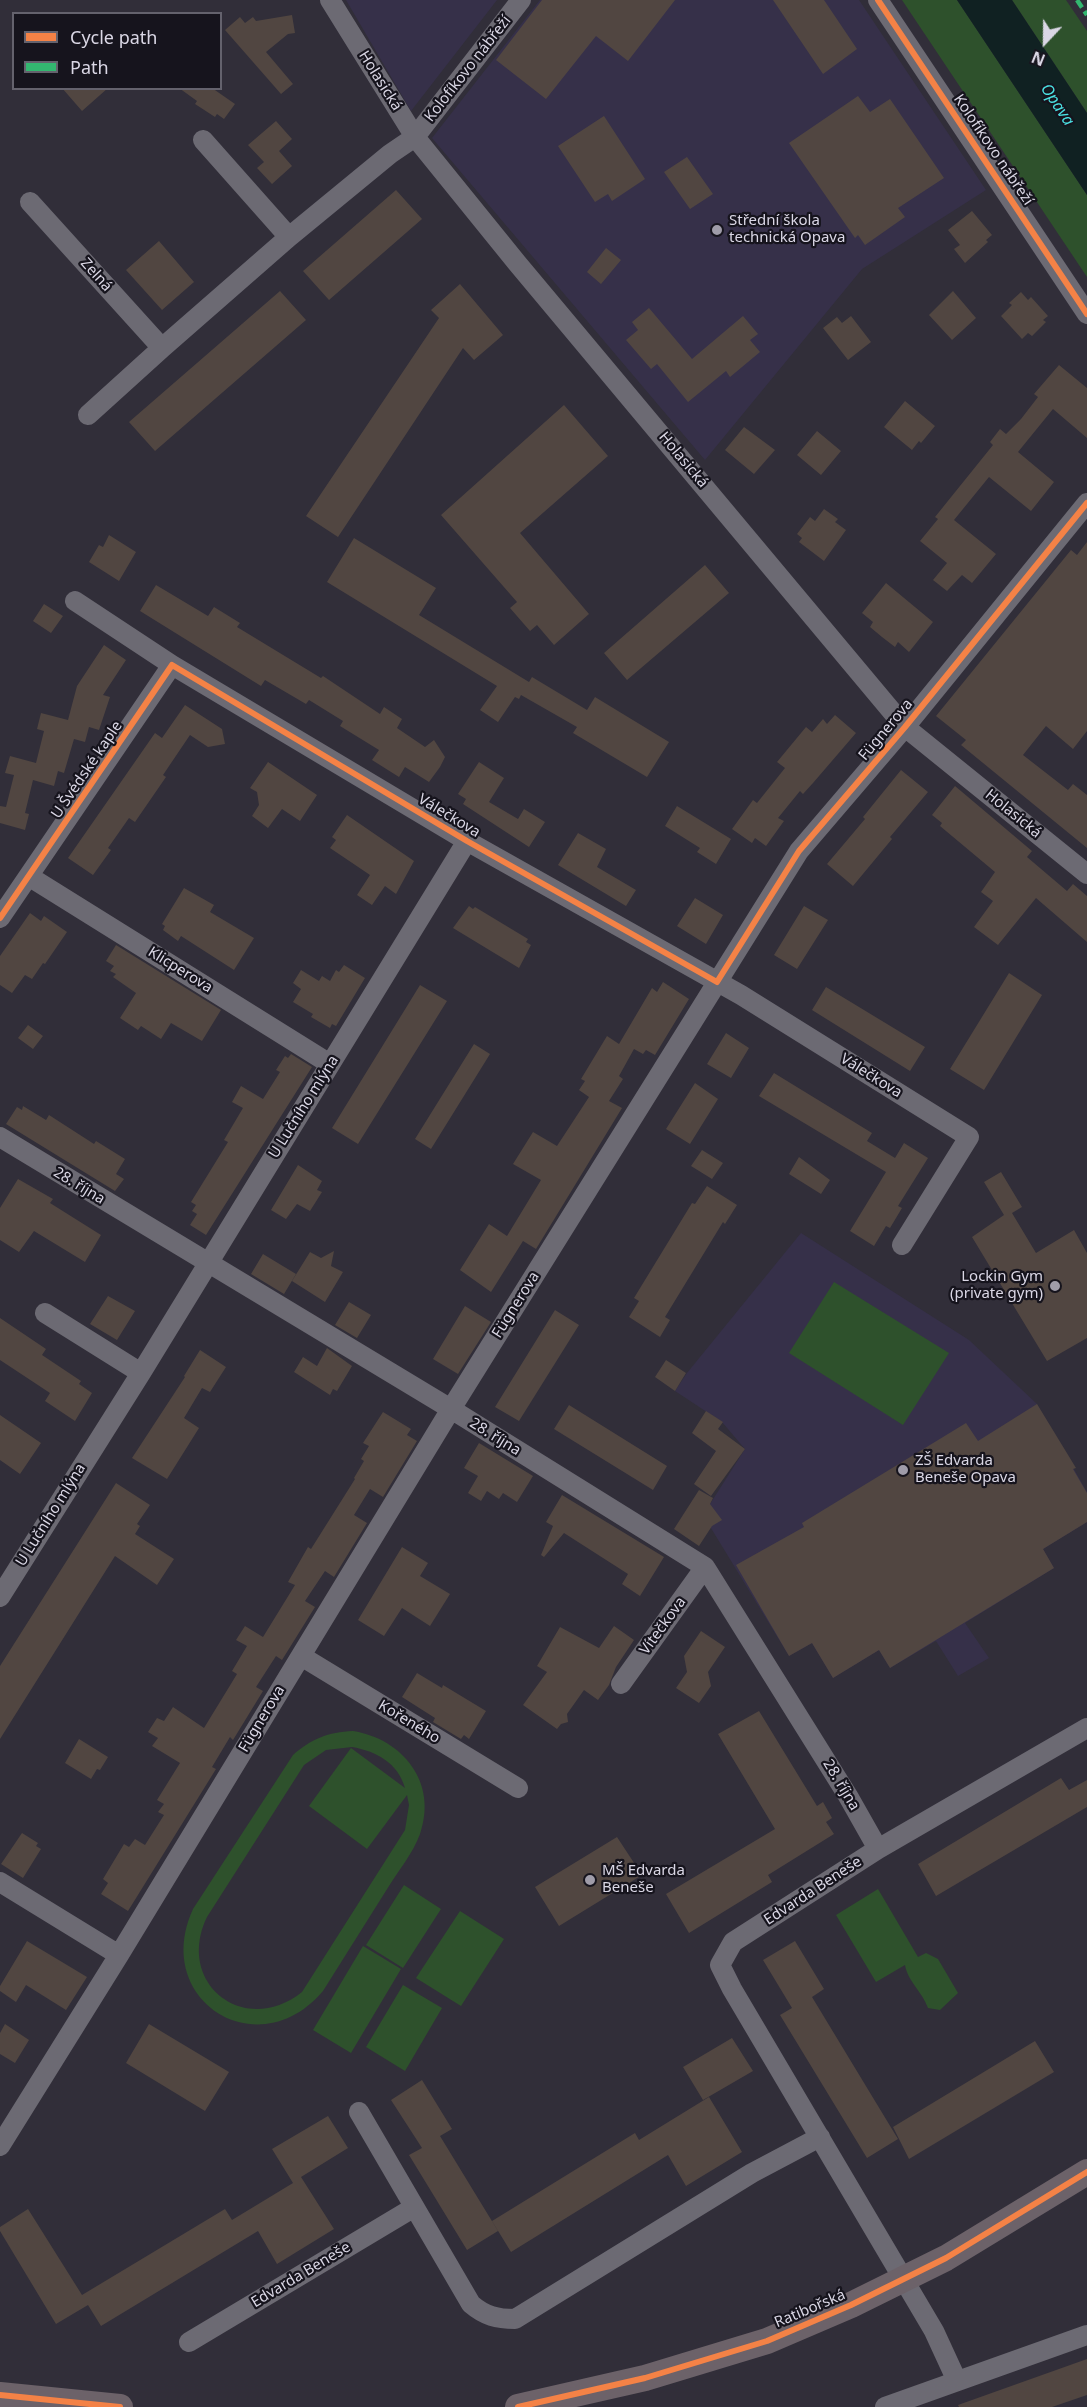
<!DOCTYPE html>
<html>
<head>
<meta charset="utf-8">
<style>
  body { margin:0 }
  #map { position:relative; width:1087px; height:2407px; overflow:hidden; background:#312e39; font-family:"Noto Sans",sans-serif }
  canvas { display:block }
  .legend { position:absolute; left:12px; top:12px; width:210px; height:78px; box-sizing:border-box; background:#16141d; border:2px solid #64626d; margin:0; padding:8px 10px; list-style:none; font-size:18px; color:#dad7e5 }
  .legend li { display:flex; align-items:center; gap:12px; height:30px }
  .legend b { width:30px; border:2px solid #64626d }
  .north { position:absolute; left:1015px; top:12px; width:60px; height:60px; -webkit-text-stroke:4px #16141d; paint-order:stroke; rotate:202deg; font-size:16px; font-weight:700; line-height:24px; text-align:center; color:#dad7e5 }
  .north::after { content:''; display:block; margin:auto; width:21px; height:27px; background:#dad7e5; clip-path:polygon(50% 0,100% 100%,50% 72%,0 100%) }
</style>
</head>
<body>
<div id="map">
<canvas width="1087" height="2407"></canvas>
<ul class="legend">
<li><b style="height:8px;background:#f48246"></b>Cycle path</li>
<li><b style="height:8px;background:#33b770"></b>Path</li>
</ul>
<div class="north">N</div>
</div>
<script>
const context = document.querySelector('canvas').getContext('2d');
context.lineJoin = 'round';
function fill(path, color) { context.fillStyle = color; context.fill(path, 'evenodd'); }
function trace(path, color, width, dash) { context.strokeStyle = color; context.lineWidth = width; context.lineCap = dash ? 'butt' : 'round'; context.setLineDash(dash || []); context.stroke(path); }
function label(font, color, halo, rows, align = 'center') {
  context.font = font + ' "Noto Sans",sans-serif'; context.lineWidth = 4.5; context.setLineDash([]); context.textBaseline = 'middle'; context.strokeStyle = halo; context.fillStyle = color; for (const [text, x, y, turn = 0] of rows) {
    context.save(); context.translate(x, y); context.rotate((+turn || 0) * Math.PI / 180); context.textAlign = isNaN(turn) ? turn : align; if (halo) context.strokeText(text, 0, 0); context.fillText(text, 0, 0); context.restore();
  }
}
fill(new Path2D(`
  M 346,0 L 497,0 L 411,111 Z
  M 540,0 L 859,0 L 986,190 L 862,269 L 705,460 L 432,138 Z
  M 801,1233 L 969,1340 L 1037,1404 L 1087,1492 L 1087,1522 L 1043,1549 L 1054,1568 L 965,1623 L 989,1658 L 958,1676 L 936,1641 L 890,1668 L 879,1650 L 833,1678 L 812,1643 L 789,1656 L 703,1515 L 745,1449 L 722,1422 L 675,1391 L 687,1373 Z`), '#363049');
fill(new Path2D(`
  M 902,0 L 957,0 L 1087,195 L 1087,277 Z
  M 1012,0 L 1066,0 L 1087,31 L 1087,113 Z
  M 834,1282 L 949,1353 L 903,1425 L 789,1353 Z
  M 353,1731 C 403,1739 438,1783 420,1834 C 413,1853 399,1870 389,1886 C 367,1921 345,1956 323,1991 C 258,2068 151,2000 193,1909 L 293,1755 C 311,1739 328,1732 353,1731 ZM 352,1747 C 376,1751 398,1763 405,1788 L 351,1748 L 309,1806 L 367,1849 L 407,1795 L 409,1805 L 405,1830 L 302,1992 C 244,2038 175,1983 207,1917 L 304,1765 L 326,1750 Z
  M 404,1885 L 441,1909 L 403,1968 L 366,1945 Z
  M 878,1889 L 918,1957 L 926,1953 L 938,1959 L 958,1993 L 940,2010 L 928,2008 C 922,1991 908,1982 905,1965 L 876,1982 L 836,1915 Z
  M 460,1911 L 504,1939 L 461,2006 L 416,1978 Z
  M 363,1946 L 401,1969 L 351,2053 L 313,2030 Z
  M 403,1985 L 442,2008 L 405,2071 L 366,2047 Z`), '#2e512c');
fill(new Path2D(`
  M 957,0 L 1012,0 L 1087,113 L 1087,195 Z`), '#102122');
fill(new Path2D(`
  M 542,0 L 675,0 L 628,61 L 596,36 L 546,99 L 496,60 Z
  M 773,0 L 824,0 L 857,49 L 823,74 Z
  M 292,15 L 295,33 L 288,34 L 266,52 L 293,84 L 281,94 L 225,30 L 240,17 L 245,23 L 253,17 L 256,21 Z
  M 62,88 L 108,88 L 82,111 Z
  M 179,88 L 212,88 L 235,104 L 224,119 L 217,114 L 215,117 L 195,104 L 197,101 Z
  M 858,96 L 870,112 L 890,99 L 944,178 L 898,208 L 905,217 L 865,245 L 858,235 L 855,238 L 789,143 Z
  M 604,116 L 645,179 L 612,201 L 608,194 L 595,202 L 558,146 Z
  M 276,121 L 292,139 L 279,151 L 292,166 L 272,184 L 257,168 L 264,162 L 248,145 Z
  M 687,157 L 713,194 L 690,209 L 664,172 Z
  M 396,190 L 422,219 L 329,300 L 303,271 Z
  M 972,211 L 992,235 L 986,240 L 988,242 L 965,263 L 954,249 L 960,245 L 948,230 Z
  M 159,241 L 194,282 L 162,310 L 126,270 Z
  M 606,248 L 621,260 L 601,284 L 587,272 Z
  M 460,284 L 503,335 L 474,360 L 463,348 L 338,537 L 306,516 L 439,318 L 431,310 Z
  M 280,291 L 306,320 L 155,451 L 129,422 Z
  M 953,291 L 976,318 L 952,340 L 929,315 Z
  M 1021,292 L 1028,300 L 1031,297 L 1048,316 L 1043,320 L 1046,322 L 1032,336 L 1028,333 L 1022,339 L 1001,316 L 1012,305 L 1009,303 Z
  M 649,308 L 692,359 L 743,316 L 758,334 L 750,340 L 760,352 L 730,377 L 726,371 L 688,402 L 657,364 L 651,369 L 626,340 L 638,330 L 632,322 Z
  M 851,316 L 871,342 L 848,360 L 823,328 L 837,317 L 842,323 Z
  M 1059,365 L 1087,388 L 1087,438 L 1053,409 L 1018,452 L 1054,482 L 1031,511 L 989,477 L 954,520 L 996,554 L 972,583 L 962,575 L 947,591 L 933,580 L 947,563 L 920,541 L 938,519 L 935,517 L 993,445 L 990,442 L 1000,429 L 1006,434 L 1021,419 L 1038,397 L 1034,394 Z
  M 905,401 L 935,426 L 921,443 L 919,441 L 912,450 L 884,427 Z
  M 564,405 L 608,456 L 520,533 L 589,614 L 554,645 L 537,625 L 530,631 L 510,608 L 517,602 L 441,515 Z
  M 744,427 L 775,450 L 754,474 L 725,450 Z
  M 817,431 L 841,451 L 821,475 L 797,455 Z
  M 824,509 L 838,519 L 835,522 L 846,530 L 824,561 L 799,542 L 802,538 L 797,534 L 810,517 L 815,521 Z
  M 109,535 L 136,552 L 119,581 L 89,562 L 99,545 L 103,547 Z
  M 354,538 L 436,588 L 419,615 L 529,682 L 532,677 L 587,710 L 595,697 L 669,742 L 647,777 L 573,733 L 577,727 L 521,695 L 519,699 L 515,697 L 498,722 L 480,710 L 497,686 L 327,582 Z
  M 1087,542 L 1087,731 L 1073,749 L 1046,726 L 1023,755 L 1068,790 L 1073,784 L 1087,795 L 1087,848 L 961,745 L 966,740 L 936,716 L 1071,550 L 1077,555 Z
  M 705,565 L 729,593 L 627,680 L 604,653 Z
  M 886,583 L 933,622 L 909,652 L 898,642 L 895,647 L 882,637 L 870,627 L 873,622 L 862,613 Z
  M 156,585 L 208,616 L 214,607 L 240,623 L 237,627 L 321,678 L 323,676 L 380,714 L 384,707 L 402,719 L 397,728 L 425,747 L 434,740 L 445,757 L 440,767 L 429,782 L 405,767 L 399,777 L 372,760 L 379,750 L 340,726 L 343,721 L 309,700 L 306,704 L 265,680 L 261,686 L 140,611 Z
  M 44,604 L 63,616 L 51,633 L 33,621 Z
  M 104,645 L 126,660 L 103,695 L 110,697 L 99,730 L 89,727 L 85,742 L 74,739 L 64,773 L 58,771 L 54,786 L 33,780 L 25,813 L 29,814 L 25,830 L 0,823 L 0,806 L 6,807 L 14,775 L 5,773 L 10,756 L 36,763 L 44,731 L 37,729 L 41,713 L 68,720 L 77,686 Z
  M 185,705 L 222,729 L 225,744 L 208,747 L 190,735 L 163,775 L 166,777 L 135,822 L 129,818 L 108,848 L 111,850 L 93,875 L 68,858 L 155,733 L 162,738 Z
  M 835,715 L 856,733 L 813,783 L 803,794 L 800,791 L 778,818 L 784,821 L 766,846 L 755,838 L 752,843 L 732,829 L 753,800 L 757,803 L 785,768 L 777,762 L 806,727 L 812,732 L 823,719 L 827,724 Z
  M 268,762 L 317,795 L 300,821 L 282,809 L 268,828 L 252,816 L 259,805 L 257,792 L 250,788 Z
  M 479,762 L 504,778 L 489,802 L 518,819 L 524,809 L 545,822 L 529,847 L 463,804 L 466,799 L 458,794 Z
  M 901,770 L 928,792 L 890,837 L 892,839 L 853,886 L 827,864 L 865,819 L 863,817 Z
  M 955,786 L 1032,851 L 1027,857 L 1067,891 L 1073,884 L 1087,896 L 1087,942 L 1036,898 L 998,945 L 974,927 L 993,901 L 981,892 L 995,872 L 940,826 L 942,823 L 932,815 Z
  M 677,806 L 731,839 L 716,864 L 697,852 L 700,848 L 665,826 Z
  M 347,815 L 414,861 L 396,894 L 385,886 L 372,905 L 357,895 L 370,875 L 330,848 L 336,840 L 332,837 Z
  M 578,833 L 606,849 L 597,867 L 636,890 L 626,906 L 558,865 Z
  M 184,888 L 214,905 L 210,912 L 254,938 L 234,970 L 181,936 L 178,941 L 163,930 L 165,926 L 162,924 Z
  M 695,898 L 723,915 L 706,944 L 677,926 Z
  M 469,906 L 473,909 L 475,907 L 528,939 L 526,942 L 531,945 L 519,968 L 453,928 Z
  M 804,906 L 828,920 L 797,969 L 774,955 Z
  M 30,913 L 41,921 L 44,916 L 67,932 L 45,964 L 43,963 L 32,979 L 25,975 L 12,993 L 0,985 L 0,956 Z
  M 116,945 L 221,1010 L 202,1041 L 171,1023 L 161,1039 L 141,1026 L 138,1030 L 120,1018 L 136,993 L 113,977 L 116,974 L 110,971 L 114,966 L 106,961 Z
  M 344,965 L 365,978 L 336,1026 L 332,1024 L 330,1028 L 311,1017 L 313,1014 L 293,1002 L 301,989 L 293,983 L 301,970 L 319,981 L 322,976 L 330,981 L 336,970 L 339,972 Z
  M 1009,973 L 1042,995 L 984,1090 L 950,1069 Z
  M 663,982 L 689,999 L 655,1055 L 646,1050 L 643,1054 L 634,1049 L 619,1076 L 623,1079 L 609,1101 L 622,1108 L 536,1249 L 523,1241 L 491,1292 L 460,1270 L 489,1224 L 507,1236 L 541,1180 L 513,1164 L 533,1132 L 557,1146 L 589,1097 L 579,1090 L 585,1081 L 581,1079 L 607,1036 L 619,1044 L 652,988 L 657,992 Z
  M 420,985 L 447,1001 L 358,1144 L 332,1128 Z
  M 826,987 L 925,1047 L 910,1071 L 812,1010 Z
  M 28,1025 L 43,1036 L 33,1049 L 18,1038 Z
  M 726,1033 L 749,1048 L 731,1078 L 707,1064 Z
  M 474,1044 L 490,1054 L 431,1149 L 415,1139 Z
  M 291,1054 L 312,1067 L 206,1235 L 190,1225 L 197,1214 L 192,1211 L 196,1205 L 191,1202 L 228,1142 L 224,1140 L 243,1108 L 232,1102 L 241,1086 L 263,1099 L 280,1072 L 276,1070 L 285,1056 L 288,1058 Z
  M 774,1073 L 872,1133 L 867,1141 L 895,1158 L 904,1143 L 928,1158 L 898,1206 L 902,1208 L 890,1228 L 886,1226 L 874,1246 L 850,1231 L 886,1172 L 759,1096 Z
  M 695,1083 L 718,1099 L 690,1144 L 666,1129 Z
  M 23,1106 L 46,1120 L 49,1115 L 94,1144 L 96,1141 L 125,1159 L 116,1174 L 124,1179 L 115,1191 L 6,1124 L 17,1107 L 22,1110 Z
  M 702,1150 L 723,1163 L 712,1179 L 691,1166 Z
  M 799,1157 L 830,1180 L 821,1194 L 789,1174 Z
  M 298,1165 L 322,1181 L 317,1190 L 322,1192 L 310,1211 L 297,1204 L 286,1219 L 271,1210 Z
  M 1001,1172 L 1022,1207 L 1012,1213 L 1036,1253 L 1074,1230 L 1087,1253 L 1087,1338 L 1047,1361 L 972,1237 L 1004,1215 L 984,1182 Z
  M 18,1179 L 53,1199 L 50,1203 L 101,1235 L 85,1262 L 34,1231 L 19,1252 L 0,1240 L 0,1208 Z
  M 707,1186 L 737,1205 L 725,1224 L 723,1222 L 665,1317 L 670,1320 L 660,1337 L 629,1317 L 639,1301 L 634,1298 L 692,1203 L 695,1204 Z
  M 334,1251 L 331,1266 L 343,1272 L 325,1302 L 292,1281 L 310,1252 L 321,1258 Z
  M 263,1254 L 296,1274 L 284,1294 L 251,1274 Z
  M 108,1296 L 135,1311 L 117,1340 L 90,1324 Z
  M 349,1302 L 371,1315 L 357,1338 L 335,1325 Z
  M 465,1306 L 491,1322 L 458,1374 L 433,1359 Z
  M 555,1310 L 579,1325 L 519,1421 L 495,1407 Z
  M 0,1318 L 46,1349 L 42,1355 L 81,1381 L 79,1384 L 92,1393 L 75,1421 L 45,1401 L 50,1393 L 0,1360 Z
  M 327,1348 L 352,1366 L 337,1391 L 333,1389 L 330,1395 L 294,1372 L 303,1357 L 317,1366 Z
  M 200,1350 L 226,1367 L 210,1392 L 202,1388 L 184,1418 L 199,1428 L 167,1479 L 132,1458 L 185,1377 L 184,1376 Z
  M 666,1360 L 686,1373 L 675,1391 L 655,1377 Z
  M 1037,1404 L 1076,1468 L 1073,1469 L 1087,1493 L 1087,1522 L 1043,1549 L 1054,1568 L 890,1668 L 879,1650 L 833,1678 L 812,1643 L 789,1656 L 736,1565 L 804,1527 L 802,1523 L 966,1423 L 978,1441 Z
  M 569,1405 L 667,1466 L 653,1490 L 554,1429 Z
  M 706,1411 L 723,1422 L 718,1429 L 745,1449 L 711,1496 L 694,1484 L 716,1451 L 692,1433 Z
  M 383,1412 L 411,1429 L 407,1435 L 417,1441 L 383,1497 L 370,1489 L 354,1515 L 367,1523 L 334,1577 L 325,1571 L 305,1601 L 315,1607 L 282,1660 L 276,1656 L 256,1687 L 263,1691 L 233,1740 L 230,1737 L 212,1767 L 216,1769 L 128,1911 L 101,1894 L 108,1883 L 103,1879 L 124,1844 L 129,1847 L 135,1839 L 145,1845 L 164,1815 L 158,1812 L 164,1804 L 157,1800 L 180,1763 L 152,1746 L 158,1738 L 148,1732 L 157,1718 L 164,1721 L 173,1707 L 204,1728 L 237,1674 L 232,1671 L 247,1646 L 236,1640 L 245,1626 L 263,1637 L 295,1585 L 288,1582 L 308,1547 L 311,1549 L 355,1479 L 354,1478 L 364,1461 L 361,1459 L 369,1446 L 363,1443 Z
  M 0,1415 L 41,1443 L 20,1474 L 0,1460 Z
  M 479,1443 L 533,1476 L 517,1502 L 503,1493 L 499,1499 L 487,1491 L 481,1501 L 468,1493 L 478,1476 L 464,1468 Z
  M 116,1483 L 150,1505 L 137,1524 L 140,1526 L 135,1534 L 174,1559 L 157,1585 L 115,1556 L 0,1739 L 0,1666 Z
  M 699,1490 L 713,1498 L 710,1504 L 722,1520 L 712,1526 L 699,1546 L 674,1529 Z
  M 562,1495 L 664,1557 L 640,1596 L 622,1584 L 628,1574 L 564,1533 L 544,1557 L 541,1555 L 553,1526 L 546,1522 Z
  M 402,1547 L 428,1563 L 420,1576 L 450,1594 L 430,1626 L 402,1608 L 384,1636 L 358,1620 Z
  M 614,1626 L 634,1640 L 616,1667 L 609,1685 L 598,1700 L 584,1690 L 567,1714 L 568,1722 L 561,1724 L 557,1729 L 523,1705 L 547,1672 L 537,1666 L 560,1627 L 599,1648 Z
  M 701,1631 L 725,1647 L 708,1672 L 711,1686 L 699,1703 L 676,1688 L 687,1672 L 684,1656 Z
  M 417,1673 L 442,1688 L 443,1685 L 486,1711 L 469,1739 L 464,1735 L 461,1739 L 433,1722 L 435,1718 L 402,1697 Z
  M 759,1711 L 817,1806 L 823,1802 L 832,1818 L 826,1822 L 834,1834 L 768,1875 L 772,1882 L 689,1933 L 666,1894 L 775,1829 L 718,1734 Z
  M 79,1739 L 108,1757 L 100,1770 L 97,1769 L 91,1779 L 65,1763 Z
  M 1061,1778 L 1069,1790 L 1087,1780 L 1087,1807 L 936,1896 L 918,1864 Z
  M 22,1833 L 38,1843 L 36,1846 L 41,1849 L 23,1878 L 1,1864 Z
  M 617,1837 L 642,1875 L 559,1926 L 535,1887 Z
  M 27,1941 L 87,1977 L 66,2010 L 26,1985 L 16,2002 L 0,1991 L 0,1986 Z
  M 795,1941 L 824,1989 L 812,1997 L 898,2139 L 867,2158 L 780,2015 L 792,2008 L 763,1960 Z
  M 5,2024 L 29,2040 L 15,2063 L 0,2054 L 0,2033 Z
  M 149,2024 L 229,2072 L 205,2111 L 126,2063 Z
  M 732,2038 L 753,2071 L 703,2100 L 683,2067 Z
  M 1035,2041 L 1054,2072 L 909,2159 L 893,2127 Z
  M 422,2080 L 452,2129 L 440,2136 L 498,2231 L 467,2250 L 409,2155 L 422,2148 L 391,2100 Z
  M 709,2097 L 742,2152 L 686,2186 L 668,2155 L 511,2252 L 492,2221 L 635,2133 L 639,2140 Z
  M 328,2116 L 348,2148 L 301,2177 L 334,2229 L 277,2264 L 258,2231 L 101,2326 L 88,2305 L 56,2324 L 0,2231 L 0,2227 L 28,2209 L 82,2295 L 225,2209 L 232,2220 L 293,2183 L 272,2149 Z
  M 1087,2359 L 1087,2395 L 1052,2407 L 959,2407 L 958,2405 Z`), '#514641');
trace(new Path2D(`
  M 330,0 L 415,137 L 517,263 L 905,727 L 1087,874
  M 878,0 L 1087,314
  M 203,140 L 289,237
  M 30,202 L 162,348
  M 88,415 L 162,348 L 289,237 L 390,154 L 415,137 L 521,0
  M 75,601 L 172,665 L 467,841 L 741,995 L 969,1137 L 902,1245
  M 30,877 L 330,1064
  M 0,918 L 172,665
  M 0,1137 L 451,1409 L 705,1567 L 848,1796 L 878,1849
  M 45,1313 L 141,1373
  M 0,1597 L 141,1373 L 467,841
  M 301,1656 L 518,1788
  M 621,1684 L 705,1567
  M 0,1882 L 119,1955
  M 359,2112 L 471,2304 C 485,2316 497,2319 515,2319 L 752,2173 L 820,2137
  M 0,2146 L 119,1955 L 451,1409 L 799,851 L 905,727 L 1087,503
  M 189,2342 L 413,2208
  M 957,2381 L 934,2331 L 732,1989 L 720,1965 L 733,1942 L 878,1849 L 1087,1728
  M 885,2407 L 1087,2335`), '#6c6a73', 20);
trace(new Path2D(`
  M 0,2395 L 120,2407
  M 518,2407 L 645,2378 L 767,2341 L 851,2305 L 946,2258 L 1087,2172`), '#6c6269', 26);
trace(new Path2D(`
  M 1077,0 L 1087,15`), '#33b770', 4.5, [9, 4.5]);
trace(new Path2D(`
  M 878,0 L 1087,314
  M 0,918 L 172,665 L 467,841 L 717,982 L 799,851 L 905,727 L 1087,503
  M 0,2395 L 120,2407
  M 518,2407 L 645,2378 L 767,2341 L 851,2305 L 946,2258 L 1087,2172`), '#f48246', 6);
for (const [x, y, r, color] of [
  [717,230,6,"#9f9ca9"],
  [1055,1286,6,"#9f9ca9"],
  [903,1470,6,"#9f9ca9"],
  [590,1880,6,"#9f9ca9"]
]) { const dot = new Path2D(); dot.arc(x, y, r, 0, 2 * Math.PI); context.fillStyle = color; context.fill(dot); trace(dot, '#16141d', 2); }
label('15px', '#dad7e5', '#16141d', [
  ["Kolofíkovo nábřeží",468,69,-52],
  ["Holasická",380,81,58],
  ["Kolofíkovo nábřeží",993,150,56],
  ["Zelná",96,275,48],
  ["Holasická",683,460,50],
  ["Fügnerova",886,730,-50],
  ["U Švédské kaple",87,770,-56],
  ["Holasická",1013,814,39],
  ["Válečkova",449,816,31],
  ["Klicperova",180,970,32],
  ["Válečkova",871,1076,32],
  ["U Lučního mlýna",304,1107,-58],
  ["28. října",79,1186,31],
  ["Fügnerova",516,1305,-58],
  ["28. října",495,1437,32],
  ["U Lučního mlýna",51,1515,-58],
  ["Vítečkova",663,1626,-54],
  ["Fügnerova",262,1719,-59],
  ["Kořeného",409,1722,31],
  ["28. října",841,1785,59],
  ["Edvarda Beneše",813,1891,-33],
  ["Edvarda Beneše",301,2275,-31],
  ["Ratibořská",810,2309,-23]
]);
label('15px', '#dad7e5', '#16141d', [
  ["Střední škola",729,221],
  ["technická Opava",729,238],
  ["Lockin Gym",1043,1277,"right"],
  ["(private gym)",1043,1294,"right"],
  ["ZŠ Edvarda",915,1461],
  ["Beneše Opava",915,1478],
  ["MŠ Edvarda",602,1871],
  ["Beneše",602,1888]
], 'left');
label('italic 16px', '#4ae0e2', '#16141d', [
  ["Opava",1057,105,56]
]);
</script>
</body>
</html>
